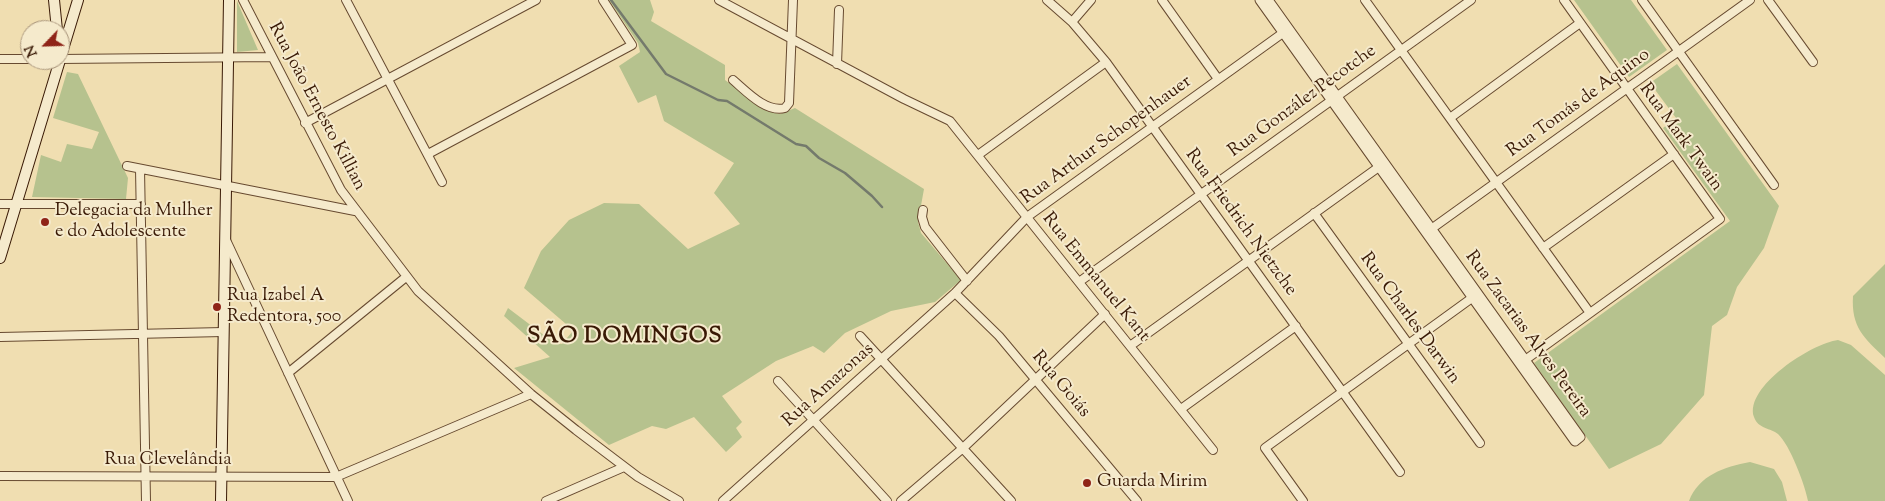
<!DOCTYPE html>
<html>
<head>
<meta charset="utf-8">
<style>
  body { margin:0 }
  #map { position:relative; width:1885px; height:501px; overflow:hidden; background:#f0deb1; font-family:"Sorts Mill Goudy",serif }
  canvas { display:block }
  .north { position:absolute; left:20px; top:20px; width:50px; height:50px; box-sizing:border-box; background:#f5eacc; border:1px solid #aa967c; border-radius:50%; rotate:246deg; font-size:14px; font-weight:700; line-height:20px; text-align:center; color:#391905 }
  .north::after { content:''; display:block; margin:auto; width:18px; height:22px; background:#8f2418; clip-path:polygon(50% 0,100% 100%,50% 72%,0 100%) }
</style>
</head>
<body>
<div id="map">
<canvas width="1885" height="501"></canvas>
<div class="north">N</div>
</div>
<script>
const context = document.querySelector('canvas').getContext('2d');
context.lineJoin = 'round';
function fill(path, color) { context.fillStyle = color; context.fill(path, 'evenodd'); }
function trace(path, color, width, dash) { context.strokeStyle = color; context.lineWidth = width; context.lineCap = dash ? 'butt' : 'round'; context.setLineDash(dash || []); context.stroke(path); }
function label(font, color, halo, rows, align = 'center') {
  context.font = font + ' "Sorts Mill Goudy",serif'; context.lineWidth = 4; context.setLineDash([]); context.textBaseline = 'middle'; context.strokeStyle = halo; context.fillStyle = color; for (const [text, x, y, turn = 0] of rows) {
    context.save(); context.translate(x, y); context.rotate((+turn || 0) * Math.PI / 180); context.textAlign = isNaN(turn) ? turn : align; if (halo) context.strokeText(text, 0, 0); context.fillText(text, 0, 0); context.restore();
  }
}
fill(new Path2D(`
  M 609,0 L 650,0 L 654,12 L 651,21 L 725,65 L 725,80 L 767,111 L 780,114 L 795,108 L 924,189 L 918,222 L 921,233 L 961,280 L 935,302 L 891,311 L 845,333 L 824,353 L 813,346 L 776,361 L 722,396 L 742,422 L 736,428 L 742,437 L 726,452 L 694,417 L 666,429 L 652,426 L 609,445 L 514,368 L 550,357 L 504,316 L 508,308 L 553,342 L 562,344 L 572,332 L 566,324 L 524,288 L 541,251 L 569,220 L 604,203 L 639,204 L 688,249 L 740,224 L 714,193 L 734,163 L 664,121 L 656,95 L 638,103 L 619,66 L 640,52 L 638,43 Z
  M 1574,0 L 1631,0 L 1667,50 L 1629,77 Z
  M 237,1 L 258,50 L 237,52 Z
  M 1677,64 L 1779,206 L 1764,248 L 1737,287 L 1727,315 L 1712,326 L 1704,395 L 1661,444 L 1609,469 L 1534,363 L 1730,221 L 1663,128 L 1676,118 L 1650,83 Z
  M 67,72 L 78,74 L 128,178 L 126,199 L 32,197 L 41,155 L 61,162 L 67,144 L 92,149 L 99,132 L 53,118 Z
  M 1885,264 L 1885,358 C 1864,338 1851,327 1853,296 Z
  M 1838,340 L 1851,345 L 1885,375 L 1885,501 L 1808,501 C 1805,485 1790,445 1778,434 C 1771,428 1758,429 1754,417 C 1744,387 1812,343 1838,340 Z
  M 1750,462 L 1774,469 L 1782,482 L 1787,501 L 1689,501 C 1699,475 1724,467 1750,462 Z`), '#b6c28e');
trace(new Path2D(`
  M 611,0 L 666,74 L 718,100 L 727,101 L 796,144 L 806,146 L 819,158 L 845,173 L 872,196 L 882,207`), '#747a6c', 2.5);
const minor = new Path2D(`
  M 243,0 L 341,190 L 418,291 L 531,394 L 576,430 L 638,477 L 679,501
  M 346,0 L 442,182
  M 719,0 L 904,99 L 950,121 L 1213,450
  M 1047,0 L 1072,22 L 1106,62 L 1400,472
  M 1162,0 L 1218,79
  M 1365,0 L 1590,313
  M 1642,0 L 1774,185
  M 1768,0 L 1813,62
  M 1072,22 L 1091,0
  M 0,59 L 30,59
  M 60,59 L 271,57
  M 837,64 L 839,10
  M 733,80 C 746,91 766,113 785,108 L 789,103 L 793,0
  M 1450,118 L 1580,23
  M 305,123 L 536,0
  M 428,154 L 632,45 L 603,0
  M 978,155 L 1106,62
  M 127,166 L 355,211
  M 140,169 L 146,501
  M 0,204 L 141,204
  M 923,210 L 922,217 L 925,227 L 967,281
  M 1314,213 L 1480,443
  M 1427,232 L 1750,0
  M 226,240 L 348,501
  M 1543,248 L 1674,154
  M 1079,282 L 1471,0
  M 955,293 L 999,336 L 1137,501
  M 860,336 L 1011,501
  M 0,337 L 223,332
  M 1130,346 L 1383,164
  M 1521,363 L 1720,219 L 1564,0
  M 288,373 L 406,277
  M 778,381 L 887,501
  M 1181,409 L 1296,326
  M 0,476 L 336,477 L 531,394
  M 546,501 L 624,467
  M 723,501 L 955,293 L 1027,217 L 1287,30
  M 901,501 L 963,448 L 1105,314
  M 1303,501 L 1265,448 L 1476,295`);
const tertiary = new Path2D(`
  M 1260,0 L 1575,441 L 1580,437 L 1268,0`);
const secondary = new Path2D(`
  M 54,0 L 57,30
  M 60,59 L 78,0
  M 0,258 L 60,60
  M 221,501 L 229,0`);
trace(minor, '#674a30', 10);
trace(tertiary, '#674a30', 11);
trace(secondary, '#391905', 12);
trace(minor, '#f5eacc', 8);
trace(tertiary, '#f5eacc', 9);
trace(secondary, '#f5eacc', 10);
for (const [x, y, r, color] of [
  [45,222,5,"#8f2418"],
  [217,307,5,"#8f2418"],
  [1087,483,5,"#8f2418"]
]) { const dot = new Path2D(); dot.arc(x, y, r, 0, 2 * Math.PI); context.fillStyle = color; context.fill(dot); trace(dot, '#f5eacc', 2); }
label('18px', '#391905', '#f5eacc', [
  ["Rua González Pecotche",1303,102,-36],
  ["Rua Tomás de Aquino",1579,104,-36],
  ["Rua João Ernesto Killian",316,107,62],
  ["Rua Mark Twain",1680,138,54],
  ["Rua Arthur Schopenhauer",1107,141,-36],
  ["Rua Friedrich Nietzche",1240,223,54],
  ["Rua Emmanuel Kant",1095,278,51],
  ["Rua Charles Darwin",1409,319,54],
  ["Rua Zacarias Alves Pereira",1527,335,54],
  ["Rua Goiás",1060,385,50],
  ["Rua Amazonas",829,386,-42],
  ["Rua Clevelândia",168,461]
]);
label('18px', '#391905', '#f5eacc', [
  ["Delegacia da Mulher",55,212],
  ["e do Adolescente",55,233],
  ["Rua Izabel A",227,297],
  ["Redentora, 500",227,318],
  ["Guarda Mirim",1097,483]
], 'left');
context.letterSpacing = '1px';
label('bold 22px', '#391905', '#f5eacc', [
  ["SÃO DOMINGOS",625,338]
]);
context.letterSpacing = '0px';
</script>
</body>
</html>
